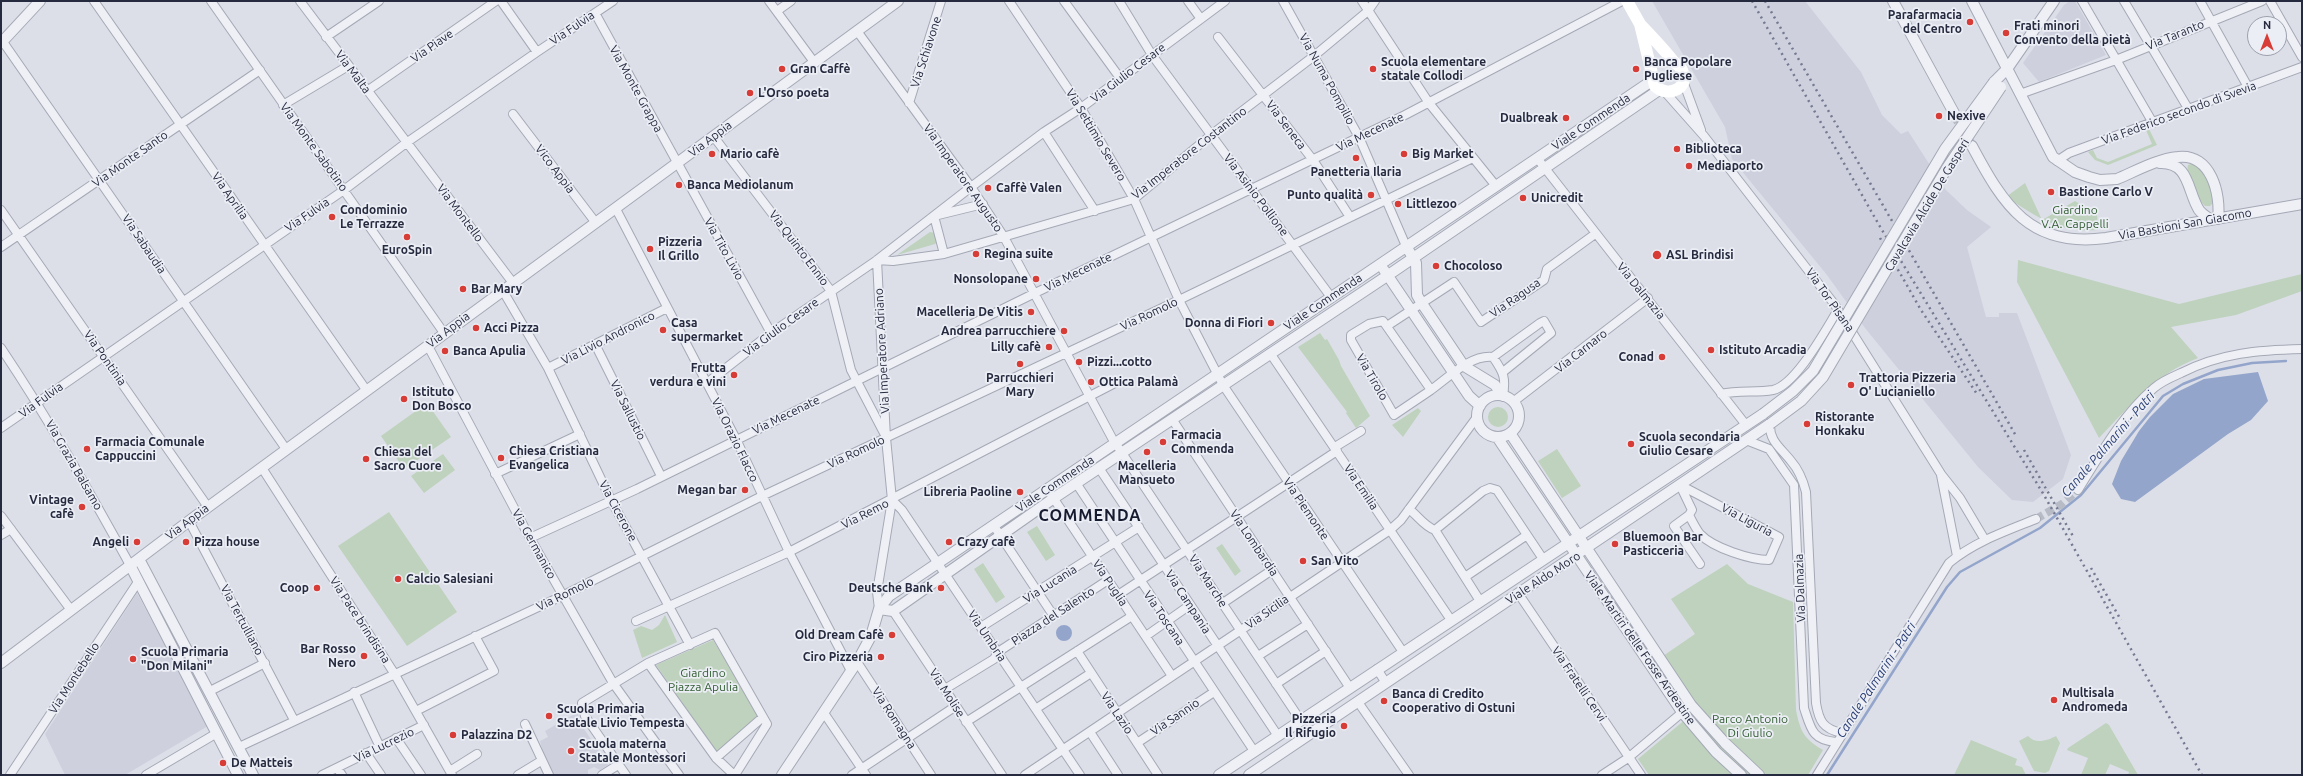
<!DOCTYPE html>
<html>
<head>
<meta charset="utf-8">
<style>
  body { margin:0 }
  #map { position:relative; width:2303px; height:776px; overflow:hidden; background:#dcdfe8; font-family:Ubuntu,sans-serif }
  canvas { display:block }
  .frame { position:absolute; inset:0; border:2px solid #252a3f; pointer-events:none }
  .north { position:absolute; left:2247px; top:16px; width:40px; height:40px; box-sizing:border-box; background:#eceef5; border:1px solid #9ca0ac; border-radius:50%; rotate:0deg; font-size:11px; font-weight:700; line-height:16px; text-align:center; color:#252a3f }
  .north::after { content:''; display:block; margin:auto; width:14px; height:18px; background:#d83c36; clip-path:polygon(50% 0,100% 100%,50% 72%,0 100%) }
</style>
</head>
<body>
<div id="map">
<canvas width="2303" height="776"></canvas>
<div class="frame"></div>
<div class="north">N</div>
</div>
<script>
const context = document.querySelector('canvas').getContext('2d');
context.lineJoin = 'round';
function fill(path, color) { context.fillStyle = color; context.fill(path, 'evenodd'); }
function trace(path, color, width, dash) { context.strokeStyle = color; context.lineWidth = width; context.lineCap = dash ? 'butt' : 'round'; context.setLineDash(dash || []); context.stroke(path); }
function label(font, color, halo, rows, align = 'center') {
  context.font = font + ' Ubuntu,sans-serif'; context.lineWidth = 3.5; context.setLineDash([]); context.textBaseline = 'middle'; context.strokeStyle = halo; context.fillStyle = color; for (const [text, x, y, turn = 0] of rows) {
    context.save(); context.translate(x, y); context.rotate((+turn || 0) * Math.PI / 180); context.textAlign = isNaN(turn) ? turn : align; if (halo) context.strokeText(text, 0, 0); context.fillText(text, 0, 0); context.restore();
  }
}
fill(new Path2D(`
  M 1652,1 L 1805,1 L 1861,72 L 1882,115 L 1901,134 L 1908,131 L 1946,190 L 1967,210 L 1991,227 L 1967,247 L 1986,317 L 1999,317 L 1999,313 L 2017,313 L 2071,455 L 2063,479 L 2033,502 L 2012,500 L 1978,467 L 1865,328 L 1827,275 L 1732,159 L 1725,127 Z
  M 2070,1 L 2075,1 L 2106,55 L 2039,82 L 2023,63 L 2064,5 Z
  M 137,593 L 208,726 L 125,775 L 65,775 L 45,734 Z
  M 578,712 L 580,723 L 608,765 L 600,770 L 594,767 L 588,770 L 588,775 L 554,775 L 545,760 L 540,741 L 548,737 L 545,731 Z`), '#ced1dd');
fill(new Path2D(`
  M 2149,129 L 2157,145 L 2108,165 L 2095,160 L 2088,152 L 2093,150 L 2097,158 L 2108,162 L 2152,144 L 2146,130 Z
  M 2191,164 C 2208,169 2211,187 2214,202 L 2210,206 L 2205,206 L 2201,202 L 2187,172 L 2188,165 Z
  M 2025,183 L 2042,220 L 2075,201 L 2097,215 L 2098,230 C 2058,233 2038,217 2006,197 Z
  M 930,232 L 935,233 L 938,241 L 935,244 L 897,255 Z
  M 2018,260 L 2179,304 L 2302,274 L 2302,291 L 2236,315 L 2171,327 L 2198,358 C 2155,374 2130,406 2099,438 L 2017,282 Z
  M 1320,333 L 1325,340 L 1327,339 L 1339,360 L 1341,366 L 1370,416 L 1356,428 L 1346,413 L 1347,412 L 1298,347 Z
  M 427,403 L 451,437 L 404,469 L 381,436 Z
  M1488 417a10 10 0 1 1 20 0a10 10 0 1 1-20 0Z
  M 1418,408 L 1421,411 L 1403,437 L 1392,425 Z
  M 1557,449 L 1581,486 L 1562,498 L 1538,461 Z
  M 443,454 L 455,470 L 424,493 L 411,476 Z
  M 389,512 L 457,612 L 407,646 L 338,546 Z
  M 1037,526 L 1055,555 L 1046,561 L 1027,532 Z
  M 1222,544 L 1241,571 L 1235,576 L 1216,548 Z
  M 983,563 L 1005,597 L 996,603 L 974,569 Z
  M 1727,564 L 1748,584 L 1793,602 L 1796,710 C 1800,731 1804,739 1823,750 L 1808,775 L 1649,775 L 1638,759 L 1699,708 L 1663,656 L 1695,634 L 1671,599 Z
  M 665,615 L 677,642 L 642,658 L 633,630 L 641,626 L 652,630 L 659,625 Z
  M 713,640 L 760,717 L 717,752 L 656,665 Z
  M 2106,723 L 2109,725 L 2138,775 L 2128,775 L 2129,772 L 2110,764 L 2105,775 L 2081,775 L 2088,758 L 2067,750 L 2068,748 Z
  M 2028,736 C 2036,745 2048,740 2056,736 L 2060,743 L 2049,771 L 2045,773 L 2034,771 L 2019,741 Z
  M 1971,740 L 2017,759 L 2015,765 L 2022,767 L 2026,775 L 1954,775 Z`), '#bed2bd');
fill(new Path2D(`
  M 2258,372 L 2268,401 L 2251,420 L 2228,434 L 2135,502 L 2121,499 L 2112,484 L 2121,461 L 2139,431 L 2150,417 L 2173,394 L 2204,379 Z
  M1056 633a8 8 0 1 1 16 0a8 8 0 1 1-16 0Z`), '#94a5cb');
trace(new Path2D(`
  M 1827,775 L 1947,587 L 1960,572 L 2040,528 L 2081,495 L 2163,396 L 2183,384 L 2218,370 L 2252,363 L 2286,361`), '#94a5cb', 2.5);
trace(new Path2D(`
  M 2036,519 L 2062,504 L 2078,490`), '#b7bbc6', 8, [8, 4]);
trace(new Path2D(`
  M 1954,113 L 1971,145`), '#b7bbc6', 10, [10, 5]);
const minor = new Path2D(`
  M 94,1 L 367,391
  M 211,1 L 444,333
  M 300,1 L 513,283
  M 501,1 L 537,52
  M 769,1 L 814,62
  M 1009,1 L 1081,108 L 1134,199 L 1179,300 L 1223,385 L 1403,652
  M 1064,1 L 1120,78
  M 1119,1 L 1152,55 L 1331,297
  M 1188,1 L 1201,19
  M 1283,1 L 1359,137 L 1406,246
  M 1362,1 L 1429,103 L 1496,186
  M 2082,1 L 2153,123
  M 2124,1 L 2189,110
  M 2200,1 L 2248,87
  M 2270,1 L 2302,57
  M 777,11 L 791,1
  M 595,13 L 771,333
  M 857,31 L 971,187 L 1004,237 L 1112,438 L 1301,721
  M 326,37 L 379,1
  M 1218,37 L 1313,160 L 1350,217
  M 1,39 L 286,449
  M 1683,81 L 1701,130
  M 367,91 L 496,1
  M 1665,92 L 1704,136 L 1835,305 L 1941,474 L 1960,498 L 1985,540
  M 2020,94 L 2116,60 L 2262,1
  M 909,103 L 941,1
  M 283,105 L 348,66
  M 513,114 L 596,223
  M 1044,132 L 1095,211
  M 714,137 L 831,291 L 851,370 L 885,435
  M 1537,158 L 1746,425
  M 2057,161 L 2069,153 L 2302,67
  M 616,209 L 736,439 L 789,552 L 851,671
  M 1,210 L 208,507
  M 1,247 L 260,70
  M 944,254 L 934,216 L 983,204
  M 503,291 L 548,368 L 611,500 L 690,645
  M 1383,321 L 1431,390 L 1394,415 L 1351,340 L 1351,335 L 1369,324 Z
  M 1387,326 L 1454,282 L 1481,322 L 1544,280 L 1547,269 L 1595,234
  M 595,344 L 661,476
  M 428,346 L 530,538 L 613,683 L 679,775
  M 1,348 C 48,418 89,491 130,565
  M 1270,353 L 1451,620
  M 1493,357 L 1540,323 L 1544,321 L 1551,333 L 1503,372
  M 548,368 L 667,308
  M 707,383 L 771,333 L 877,260 L 971,187 L 1044,132 L 1081,108 L 1225,1
  M 1431,390 C 1448,378 1471,354 1493,357 C 1504,373 1506,378 1503,396
  M 1721,394 C 1739,390 1756,393 1773,390 C 1796,385 1826,329 1838,310
  M 1513,402 L 1648,298
  M 1172,419 L 1350,688
  M 1770,424 C 1769,441 1781,448 1791,461 C 1799,470 1803,480 1806,492 L 1816,703 C 1819,721 1823,729 1842,733
  M 1,428 L 344,190 L 406,143 L 537,52 L 613,1
  M 1746,440 L 1769,449 L 1794,485 L 1804,708 C 1811,729 1812,740 1836,742
  M 1335,447 L 1361,431
  M 262,468 L 394,673 L 452,775
  M 1099,468 L 1278,736
  M 495,474 L 580,434
  M 1941,475 L 1957,556
  M 1076,483 L 1254,751
  M 1680,485 L 1779,537 L 1769,560 C 1751,560 1713,548 1700,534 C 1696,529 1692,521 1689,515 L 1692,510 Z
  M 1048,490 L 1172,676
  M 2078,490 C 2099,456 2123,414 2154,388 C 2162,381 2172,377 2181,373 C 2220,353 2259,350 2302,349
  M 892,500 L 902,510 L 1080,775
  M 1409,509 C 1418,516 1425,527 1435,530
  M 1689,515 L 1674,526 L 1700,564
  M 1,516 L 71,610
  M 189,521 L 294,720
  M 994,526 L 1053,615
  M 1,535 L 11,529
  M 530,538 L 637,489 L 1033,294 L 1405,115 L 1622,1
  M 1465,577 L 1527,535
  M 1518,593 L 1641,775
  M 1118,595 L 1337,451
  M 1480,601 L 1435,530 L 1483,491 L 1490,488 L 1497,490 L 1543,559
  M 1223,603 L 1272,570
  M 879,609 L 877,592 L 892,500 L 886,438 L 877,260 L 893,261 L 944,254 L 1134,199 L 1211,135 L 1314,56 L 1368,11 L 1375,1
  M 893,611 L 1002,775
  M 636,621 L 789,552 L 1115,383
  M 981,627 L 1139,527
  M 1146,636 L 1190,605
  M 1077,651 L 1158,775
  M 1258,656 L 1308,624
  M 857,662 L 931,775
  M 648,663 L 716,758 L 734,775
  M 1377,669 L 1386,683
  M 1276,684 L 1326,651
  M 945,689 L 994,659 L 998,652 L 1108,580
  M 210,691 L 265,663
  M 354,692 L 380,747
  M 1358,702 L 1409,775
  M 1037,708 L 1091,673
  M 416,711 L 494,671 L 475,636
  M 824,713 L 866,775
  M 966,722 L 1132,616
  M 525,724 L 549,775
  M 1090,732 L 1118,775
  M 396,738 L 421,775
  M 1137,743 L 1214,692
  M 239,747 L 562,596 L 762,496 L 1179,300 L 1473,158
  M 366,753 L 381,775
  M 716,758 L 763,717
  M 337,768 L 342,775
  M 450,771 L 477,754
  M 10,775 L 138,582
  M 146,775 L 217,733
  M 322,775 L 424,725
  M 518,775 L 541,761
  M 602,775 L 618,765
  M 626,775 L 585,716 L 582,703 L 648,663 L 715,633 L 767,724 L 735,775
  M 852,775 L 956,706
  M 1025,775 L 1390,530 L 1401,520 L 1477,417
  M 1602,775 L 1628,758 L 1691,705
  M 1817,775 L 1949,563 C 1974,542 2006,531 2036,519`);
const tertiary = new Path2D(`
  M 1893,1 L 1954,113
  M 1972,1 L 2053,157 L 2075,172 L 2089,177 L 2100,180 L 2117,179 C 2136,171 2157,159 2178,157 C 2211,153 2221,194 2218,219
  M 1,43 L 40,1
  M 1994,82 L 2007,69 L 2054,1
  M 1972,146 C 2004,206 2030,248 2106,238 L 2302,204
  M 2160,163 C 2190,162 2187,191 2199,210 C 2202,214 2207,217 2211,220
  M 1409,251 L 1416,263 L 1417,295 L 1421,302 L 1464,366 L 1495,385 L 1503,396
  M 1384,270 L 1469,396 L 1480,406
  M1477 416a21 21 0 1 1 42 0a21 21 0 1 1-42 0Z
  M 1510,433 L 1691,705 L 1725,743 L 1759,775
  M 1497,437 L 1682,712 L 1716,752 L 1741,775
  M 139,559 L 253,775
  M 130,565 L 238,775
  M 879,609 L 893,611 L 1054,498 L 1381,280 L 1659,90
  M 1,663 L 189,521 L 898,1
  M 782,775 L 857,662 L 871,636 L 879,609 L 889,596 L 1653,80
  M 1219,775 L 1763,414
  M 1249,775 L 1770,424`);
trace(minor, '#a5a9b5', 10);
trace(tertiary, '#a5a9b5', 12);
trace(minor, '#eff0f6', 8);
trace(tertiary, '#eff0f6', 10);
trace(new Path2D(`
  M 1627,1 L 1640,24 L 1655,86 C 1669,99 1691,87 1682,70 C 1680,66 1676,64 1673,61 C 1663,48 1651,36 1640,24`), '#fff', 12);
trace(new Path2D(`
  M 1752,1 L 1879,225 L 2044,495 L 2202,775
  M 1765,1 L 2015,434
  M 1880,238 L 1921,310 L 1977,394
  M 2024,450 L 2074,538
  M 2091,568 L 2121,620`), '#757a92', 2.5, [2, 4]);
const tertiaryBridge = new Path2D(`
  M 1763,414 L 1793,391 L 1813,371 L 1945,149 L 1994,82
  M 1770,424 L 1801,401 L 1823,377 L 1947,168 L 2001,87`);
trace(tertiaryBridge, '#a5a9b5', 12, []);
trace(tertiaryBridge, '#eff0f6', 10);
for (const [x, y, r, color] of [
  [1970,22,4,"#d83c36"],
  [2006,33,4,"#d83c36"],
  [782,69,4,"#d83c36"],
  [1373,69,4,"#d83c36"],
  [1636,69,4,"#d83c36"],
  [750,93,4,"#d83c36"],
  [1939,116,4,"#d83c36"],
  [1566,118,4,"#d83c36"],
  [1677,149,4,"#d83c36"],
  [712,154,4,"#d83c36"],
  [1404,154,4,"#d83c36"],
  [1356,158,4,"#d83c36"],
  [1689,166,4,"#d83c36"],
  [679,185,4,"#d83c36"],
  [988,188,4,"#d83c36"],
  [2051,192,4,"#d83c36"],
  [1371,195,4,"#d83c36"],
  [1523,198,4,"#d83c36"],
  [1398,204,4,"#d83c36"],
  [332,217,4,"#d83c36"],
  [407,237,4,"#d83c36"],
  [650,249,4,"#d83c36"],
  [976,254,4,"#d83c36"],
  [1657,255,5,"#d83c36"],
  [1436,266,4,"#d83c36"],
  [1036,279,4,"#d83c36"],
  [463,289,4,"#d83c36"],
  [1031,312,4,"#d83c36"],
  [1271,323,4,"#d83c36"],
  [476,328,4,"#d83c36"],
  [663,330,4,"#d83c36"],
  [1064,331,4,"#d83c36"],
  [1049,347,4,"#d83c36"],
  [1711,350,4,"#d83c36"],
  [445,351,4,"#d83c36"],
  [1662,357,4,"#d83c36"],
  [1079,362,4,"#d83c36"],
  [1020,364,4,"#d83c36"],
  [734,375,4,"#d83c36"],
  [1091,382,4,"#d83c36"],
  [1851,385,4,"#d83c36"],
  [404,399,4,"#d83c36"],
  [1807,424,4,"#d83c36"],
  [1163,442,4,"#d83c36"],
  [1631,444,4,"#d83c36"],
  [87,449,4,"#d83c36"],
  [1147,452,4,"#d83c36"],
  [501,458,4,"#d83c36"],
  [366,459,4,"#d83c36"],
  [745,490,4,"#d83c36"],
  [1020,492,4,"#d83c36"],
  [82,507,4,"#d83c36"],
  [137,542,4,"#d83c36"],
  [186,542,4,"#d83c36"],
  [949,542,4,"#d83c36"],
  [1615,544,4,"#d83c36"],
  [1303,561,4,"#d83c36"],
  [398,579,4,"#d83c36"],
  [317,588,4,"#d83c36"],
  [941,588,4,"#d83c36"],
  [892,635,4,"#d83c36"],
  [364,656,4,"#d83c36"],
  [881,657,4,"#d83c36"],
  [133,659,4,"#d83c36"],
  [2054,700,4,"#d83c36"],
  [1384,701,4,"#d83c36"],
  [549,716,4,"#d83c36"],
  [1344,726,4,"#d83c36"],
  [453,735,4,"#d83c36"],
  [571,751,4,"#d83c36"],
  [223,763,4,"#d83c36"]
]) { const dot = new Path2D(); dot.arc(x, y, r, 0, 2 * Math.PI); context.fillStyle = color; context.fill(dot); trace(dot, '#eceef5', 1.5); }
label('bold 12px', '#252a3f', '#eceef5', [
  ["Parafarmacia",1962,15,"right"],
  ["del Centro",1962,29,"right"],
  ["Frati minori",2014,26],
  ["Convento della pietà",2014,40],
  ["Scuola elementare",1381,62],
  ["statale Collodi",1381,76],
  ["Banca Popolare",1644,62],
  ["Pugliese",1644,76],
  ["Gran Caffè",790,69],
  ["L'Orso poeta",758,93],
  ["Nexive",1947,116],
  ["Dualbreak",1558,118,"right"],
  ["Biblioteca",1685,149],
  ["Mario cafè",720,154],
  ["Big Market",1412,154],
  ["Mediaporto",1697,166],
  ["Panetteria Ilaria",1356,172,"center"],
  ["Banca Mediolanum",687,185],
  ["Caffè Valen",996,188],
  ["Bastione Carlo V",2059,192],
  ["Punto qualità",1363,195,"right"],
  ["Unicredit",1531,198],
  ["Littlezoo",1406,204],
  ["Condominio",340,210],
  ["Le Terrazze",340,224],
  ["Pizzeria",658,242],
  ["Il Grillo",658,256],
  ["EuroSpin",407,250,"center"],
  ["Regina suite",984,254],
  ["ASL Brindisi",1666,255],
  ["Chocoloso",1444,266],
  ["Nonsolopane",1028,279,"right"],
  ["Bar Mary",471,289],
  ["Macelleria De Vitis",1023,312,"right"],
  ["Casa",671,323],
  ["supermarket",671,337],
  ["Donna di Fiori",1263,323,"right"],
  ["Acci Pizza",484,328],
  ["Andrea parrucchiere",1056,331,"right"],
  ["Lilly cafè",1041,347,"right"],
  ["Istituto Arcadia",1719,350],
  ["Banca Apulia",453,351],
  ["Conad",1654,357,"right"],
  ["Pizzi...cotto",1087,362],
  ["Frutta",726,368,"right"],
  ["verdura e vini",726,382,"right"],
  ["Parrucchieri",1020,378,"center"],
  ["Mary",1020,392,"center"],
  ["Trattoria Pizzeria",1859,378],
  ["O' Lucianiello",1859,392],
  ["Ottica Palamà",1099,382],
  ["Istituto",412,392],
  ["Don Bosco",412,406],
  ["Ristorante",1815,417],
  ["Honkaku",1815,431],
  ["Farmacia",1171,435],
  ["Commenda",1171,449],
  ["Scuola secondaria",1639,437],
  ["Giulio Cesare",1639,451],
  ["Farmacia Comunale",95,442],
  ["Cappuccini",95,456],
  ["Chiesa Cristiana",509,451],
  ["Evangelica",509,465],
  ["Chiesa del",374,452],
  ["Sacro Cuore",374,466],
  ["Macelleria",1147,466,"center"],
  ["Mansueto",1147,480,"center"],
  ["Megan bar",737,490,"right"],
  ["Libreria Paoline",1012,492,"right"],
  ["Vintage",74,500,"right"],
  ["cafè",74,514,"right"],
  ["Bluemoon Bar",1623,537],
  ["Pasticceria",1623,551],
  ["Angeli",129,542,"right"],
  ["Pizza house",194,542],
  ["Crazy cafè",957,542],
  ["San Vito",1311,561],
  ["Calcio Salesiani",406,579],
  ["Coop",309,588,"right"],
  ["Deutsche Bank",933,588,"right"],
  ["Old Dream Cafè",884,635,"right"],
  ["Bar Rosso",356,649,"right"],
  ["Nero",356,663,"right"],
  ["Scuola Primaria",141,652],
  ["\"Don Milani\"",141,666],
  ["Ciro Pizzeria",873,657,"right"],
  ["Multisala",2062,693],
  ["Andromeda",2062,707],
  ["Banca di Credito",1392,694],
  ["Cooperativo di Ostuni",1392,708],
  ["Scuola Primaria",557,709],
  ["Statale Livio Tempesta",557,723],
  ["Pizzeria",1336,719,"right"],
  ["Il Rifugio",1336,733,"right"],
  ["Palazzina D2",461,735],
  ["Scuola materna",579,744],
  ["Statale Montessori",579,758],
  ["De Matteis",231,763]
], 'left');
label('12px', '#252a3f', '#eceef5', [
  ["Via Fulvia",572,28,-34],
  ["Via Taranto",2175,35,-22],
  ["Via Piave",432,46,-35],
  ["Via Schiavone",926,52,-72],
  ["Via Malta",353,72,53],
  ["Via Giulio Cesare",1128,73,-37],
  ["Via Numa Pompilio",1327,79,61],
  ["Via Monte Grappa",636,89,61],
  ["Via Federico secondo di Svevia",2179,113,-20],
  ["Viale Commenda",1591,122,-34],
  ["Via Seneca",1286,125,53],
  ["Via Mecenate",1370,132,-26],
  ["Via Settimio Severo",1096,135,59],
  ["Via Appia",710,139,-37],
  ["Via Monte Sabotino",314,147,54],
  ["Via Imperatore Costantino",1189,153,-38],
  ["Via Monte Santo",130,159,-35],
  ["Vico Appia",555,169,53],
  ["Via Imperatore Augusto",963,178,55],
  ["Via Asinio Pollione",1256,195,53],
  ["Via Aprilia",230,196,55],
  ["Cavalcavia Alcide De Gasperi",1927,205,-59],
  ["Via Montello",460,213,53],
  ["Via Fulvia",307,215,-34],
  ["Via Bastioni San Giacomo",2185,224,-10],
  ["Via Sabaudia",144,244,56],
  ["Via Quinto Ennio",799,248,53],
  ["Via Tito Livio",724,249,61],
  ["Via Mecenate",1078,272,-26],
  ["Via Dalmazia",1641,291,51],
  ["Via Ragusa",1515,298,-35],
  ["Via Tor Pisana",1830,300,55],
  ["Viale Commenda",1323,302,-34],
  ["Via Romolo",1149,314,-25],
  ["Via Giulio Cesare",781,327,-36],
  ["Via Appia",448,330,-37],
  ["Via Livio Andronico",608,338,-27],
  ["Via Imperatore Adriano",882,351,-93],
  ["Via Carnaro",1581,351,-38],
  ["Via Pontinia",105,358,55],
  ["Via Tirolo",1372,377,60],
  ["Via Fulvia",41,400,-36],
  ["Via Sallustio",628,410,64],
  ["Via Mecenate",786,415,-26],
  ["Via Orazio Flacco",735,440,64],
  ["Via Romolo",856,452,-25],
  ["Via Grazia Balsamo",74,465,60],
  ["Viale Commenda",1055,484,-34],
  ["Via Emilia",1361,487,56],
  ["Via Piemonte",1306,509,56],
  ["Via Cicerone",618,511,62],
  ["Via Remo",865,514,-27],
  ["Via Liguria",1747,520,28],
  ["Via Appia",187,522,-37],
  ["Via Lombardia",1254,543,56],
  ["Via Germanico",534,544,61],
  ["Viale Aldo Moro",1543,578,-33],
  ["Via Marche",1208,581,57],
  ["Via Puglia",1110,583,56],
  ["Via Lucania",1050,584,-32],
  ["Via Dalmazia",1800,588,-92],
  ["Via Romolo",565,594,-26],
  ["Via Campania",1188,602,57],
  ["Via Sicilia",1267,612,-35],
  ["Piazza del Salento",1053,616,-33],
  ["Via Toscana",1164,618,56],
  ["Via Tertulliano",242,620,62],
  ["Via Pace brindisina",360,620,57],
  ["Via Umbria",987,636,56],
  ["Viale Martiri delle Fosse Ardeatine",1640,648,55],
  ["Via Montebello",74,678,-57],
  ["Via Fratelli Cervi",1579,684,56],
  ["Via Molise",947,693,57],
  ["Via Lazio",1117,713,56],
  ["Via Sannio",1175,717,-34],
  ["Via Romagna",894,718,57],
  ["Via Lucrezio",384,745,-26]
]);
label('12px', '#315c31', '#eceef5', [
  ["Giardino",2075,210],
  ["V.A. Cappelli",2075,224],
  ["Giardino",703,673],
  ["Piazza Apulia",703,687],
  ["Parco Antonio",1750,719],
  ["Di Giulio",1750,733]
]);
label('italic 13px', '#2c4076', '#eceef5', [
  ["Canale Palmarini - Patri",2108,444,-49],
  ["Canale Palmarini - Patri",1876,680,-57]
]);
context.letterSpacing = '1px';
label('bold 16px', '#171b30', '#eceef5', [
  ["COMMENDA",1090,516]
]);
context.letterSpacing = '0px';
</script>
</body>
</html>
